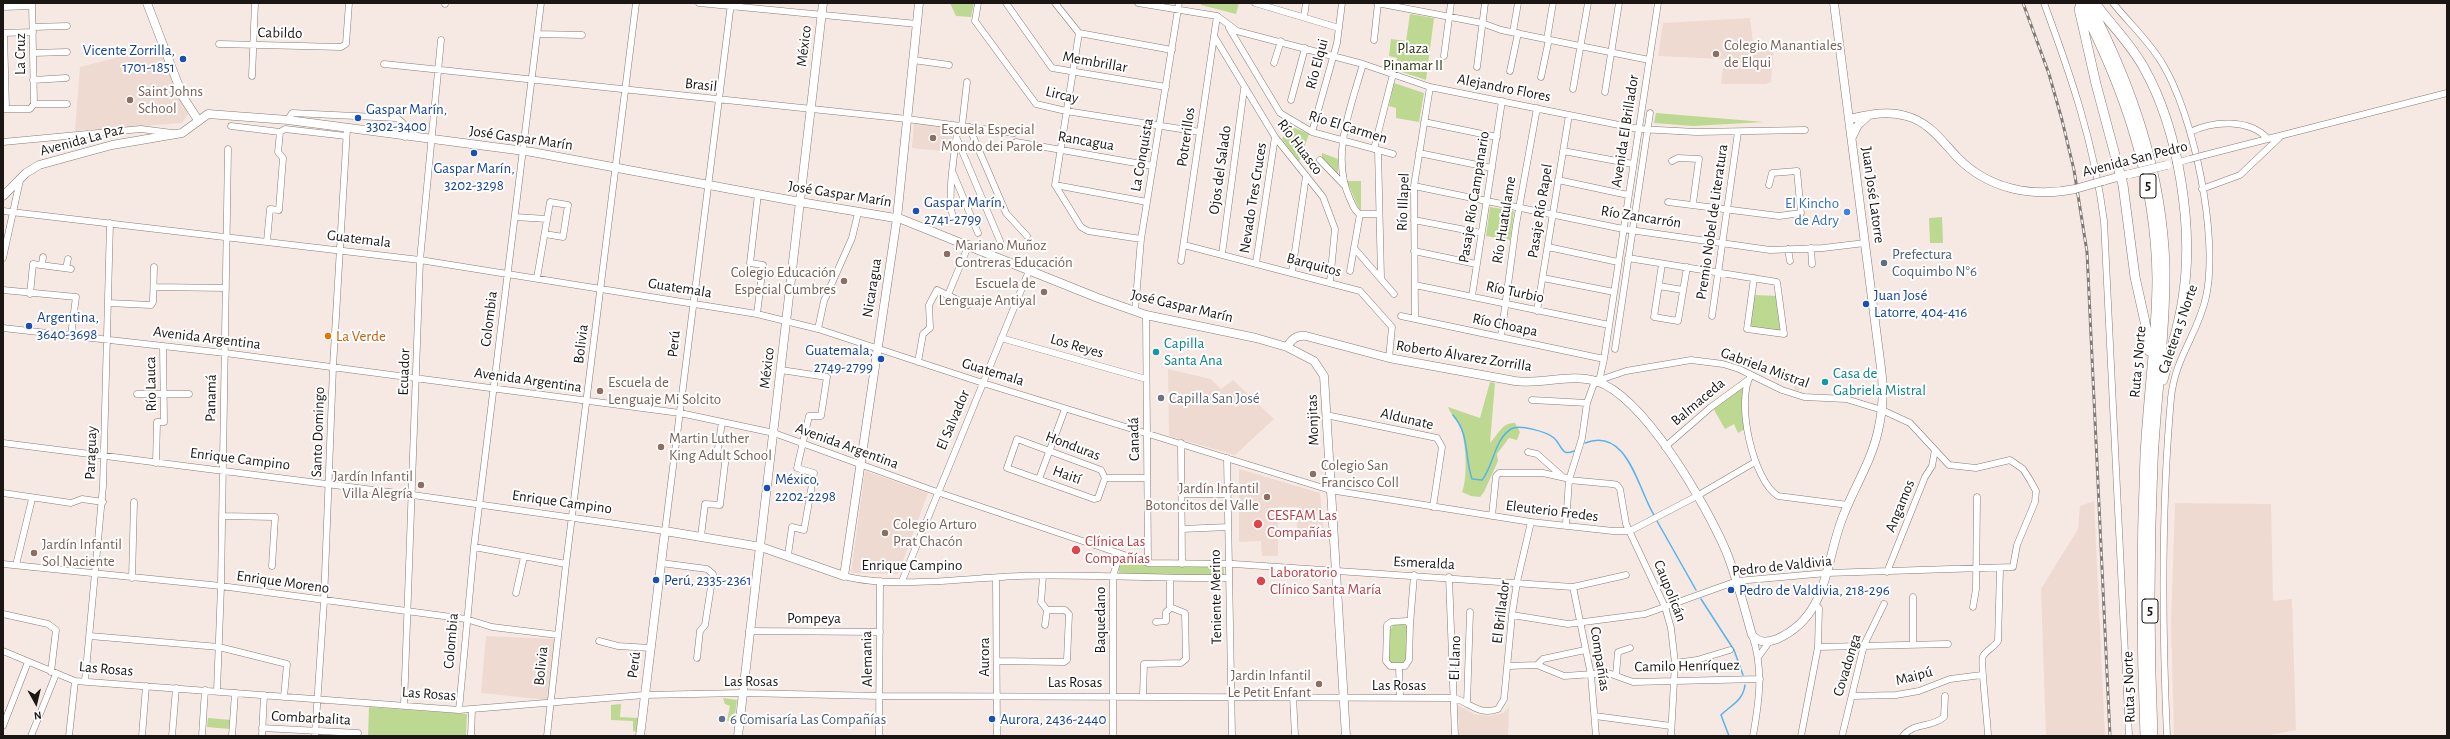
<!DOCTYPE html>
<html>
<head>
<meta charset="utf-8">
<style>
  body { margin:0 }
  #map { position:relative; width:2450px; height:739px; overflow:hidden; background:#f6e9e3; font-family:"Alegreya Sans",sans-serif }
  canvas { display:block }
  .frame { position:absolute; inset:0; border:4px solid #1b1614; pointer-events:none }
  .north { position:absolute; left:16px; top:683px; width:40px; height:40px; -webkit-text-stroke:3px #fff; paint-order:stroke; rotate:172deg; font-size:11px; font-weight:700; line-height:16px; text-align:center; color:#1b1614 }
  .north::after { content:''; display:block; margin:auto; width:14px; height:18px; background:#1b1614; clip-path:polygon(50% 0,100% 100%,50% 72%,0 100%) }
</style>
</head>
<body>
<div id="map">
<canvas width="2450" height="739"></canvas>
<div class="frame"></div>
<div class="north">N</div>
</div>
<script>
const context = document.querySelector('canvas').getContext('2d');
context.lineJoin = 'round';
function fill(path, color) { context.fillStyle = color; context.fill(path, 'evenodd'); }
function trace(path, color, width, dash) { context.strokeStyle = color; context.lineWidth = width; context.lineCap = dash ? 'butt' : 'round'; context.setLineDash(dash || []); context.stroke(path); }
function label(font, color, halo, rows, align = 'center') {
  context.font = font + ' "Alegreya Sans",sans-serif'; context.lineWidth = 4; context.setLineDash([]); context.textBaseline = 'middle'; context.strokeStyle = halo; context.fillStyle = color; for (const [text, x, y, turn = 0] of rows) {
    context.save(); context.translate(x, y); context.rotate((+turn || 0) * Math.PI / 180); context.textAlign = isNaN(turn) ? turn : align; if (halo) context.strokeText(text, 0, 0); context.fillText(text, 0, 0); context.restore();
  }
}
fill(new Path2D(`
  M 1750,18 L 1754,51 L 1774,47 L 1771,82 L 1766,84 L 1721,84 L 1724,59 L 1658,56 L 1663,23 Z
  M 162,46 L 188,114 L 182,123 L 75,131 L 80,67 Z
  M 914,123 L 953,128 L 950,152 L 912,148 Z
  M 1168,369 L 1211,379 L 1221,389 L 1233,380 L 1274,419 L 1235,455 L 1169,436 Z
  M 1773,372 L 1802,377 L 1799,391 L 1794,390 L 1795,383 L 1772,379 Z
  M 1239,469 L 1320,493 L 1324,531 L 1297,531 L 1297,507 L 1278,507 L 1278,556 L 1262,556 L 1261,541 L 1239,542 Z
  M 865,471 L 928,493 L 898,574 L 851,573 Z
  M 2094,501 L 2105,736 L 2046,736 L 2041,589 L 2078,529 L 2080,506 Z
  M 2175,503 L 2271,504 L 2273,601 L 2292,599 L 2296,730 L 2264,736 L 2174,736 L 2171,624 Z
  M 486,636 L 555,639 L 548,700 L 481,693 Z
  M 1458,705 L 1474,714 L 1489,716 L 1503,713 L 1509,707 L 1508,736 L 1459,736 Z`), '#eedad0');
fill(new Path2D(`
  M 950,3 L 974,3 L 971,17 L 956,16 Z
  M 1201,3 L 1239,3 L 1236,14 L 1201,5 Z
  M 1410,14 L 1434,18 L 1426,80 L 1396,70 L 1397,58 L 1389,56 L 1391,39 L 1406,41 Z
  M 1394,83 L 1424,93 L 1419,122 L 1396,118 L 1396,108 L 1389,106 Z
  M 1656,113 L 1764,122 L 1693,126 L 1654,123 Z
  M 1290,126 L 1309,134 L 1299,162 L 1282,139 Z
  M 1322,153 L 1338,159 L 1338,179 L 1322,159 Z
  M 1347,181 L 1361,181 L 1361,210 L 1359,209 Z
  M 1490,207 L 1514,211 L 1510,240 L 1486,236 Z
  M 1942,217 L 1943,243 L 1930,243 L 1929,218 Z
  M 1753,295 L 1779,296 L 1781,332 L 1749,327 Z
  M 1490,382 L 1495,383 L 1490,443 C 1498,435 1502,422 1515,423 L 1520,432 L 1517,440 L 1509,438 L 1497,454 L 1498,461 L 1484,492 L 1480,497 L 1471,496 L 1462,492 C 1468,478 1466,444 1461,429 C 1458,422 1451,415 1448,407 L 1480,418 Z
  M 1742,384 L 1745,387 L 1742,408 L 1745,429 L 1738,433 L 1734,424 L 1725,429 L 1713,408 Z
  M 1123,560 L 1151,567 L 1221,566 L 1224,569 L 1224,576 L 1119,577 L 1119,564 Z
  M 1394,624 L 1403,624 L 1407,626 L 1407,658 L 1403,664 L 1393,664 L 1389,660 L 1389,631 Z
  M 723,698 L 737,700 L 734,722 L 727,721 L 730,706 L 725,704 Z
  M 621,704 L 620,717 L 638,718 L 636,732 L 633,731 L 633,721 L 611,720 L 611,705 Z
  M 369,707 L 467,714 L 466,736 L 368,736 Z
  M 208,718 L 231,720 L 230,729 L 207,727 Z`), '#bdd890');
trace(new Path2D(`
  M 1453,415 C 1470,435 1464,455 1472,479 L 1482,480 C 1494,465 1494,440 1511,429 C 1520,424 1547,432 1554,438 C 1562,445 1561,457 1574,451
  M 1585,443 C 1628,426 1638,490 1654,515
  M 1657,521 L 1696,590
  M 1701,599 L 1734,650 L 1743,675
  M 1729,736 L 1721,715 C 1731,705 1743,701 1745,685`), '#57b3ea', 1.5);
const minor = new Path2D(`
  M 32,3 L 34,104
  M 699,3 L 917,24
  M 978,3 L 975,21 L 1036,104 L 1066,111 L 1200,132
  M 1006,3 L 1052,68 L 1166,87
  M 1055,3 L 1079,33 L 1172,50
  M 1138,3 L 1217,16 L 1237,31 L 1363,64 L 1430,87 L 1639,129 L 1696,132 L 1805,130
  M 1255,3 L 1339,28
  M 1377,3 L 1482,23 L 1501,30 L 1649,60
  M 2044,3 C 2071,76 2094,143 2104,221 L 2129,736
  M 2113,3 C 2129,23 2148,40 2162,63 C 2194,115 2219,237 2206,297 C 2198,334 2175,357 2171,398 C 2161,510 2162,624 2167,736
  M 445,4 L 445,3
  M 3,7 L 32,6
  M 1304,17 L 1306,3
  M 33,27 L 67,26
  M 1229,28 L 1280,113 L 1312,132 L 1393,154
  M 1513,32 L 1518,3
  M 3,33 L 33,32
  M 4,33 L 6,109
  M 1079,33 L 1055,185 L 1081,227 L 1088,231 L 1141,239
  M 538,34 L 582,35
  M 1214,36 L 1275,137 L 1323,197 L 1335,229 L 1330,282
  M 1547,39 L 1553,3
  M 1374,40 L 1378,3
  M 219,44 L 341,47 L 346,44 L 349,3
  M 33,53 L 67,52
  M 1444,56 L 1451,3
  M 913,60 L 949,65
  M 1274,63 L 1281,41
  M 384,64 L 907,119 L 1014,133
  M 1477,67 L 1485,3
  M 1510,71 L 1518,33
  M 252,76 L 255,3
  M 1541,77 L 1549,39
  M 33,80 L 66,78
  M 1573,89 L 1588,3
  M 1605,92 L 1619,3
  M 1291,100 L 1305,48
  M 3,109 L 30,109 L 34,104 L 67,104
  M 288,120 L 292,113 L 397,118 L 403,123 L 405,137
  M 1424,122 L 1497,137
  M 231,126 L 280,132
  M 962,126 L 967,82
  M 969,127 L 1006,213 L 1027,236
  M 1312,132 L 1337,43 L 1342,3
  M 2190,132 C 2213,121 2249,118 2268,139
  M 957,139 L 1000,241
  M 3,142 L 141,129 L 172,133
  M 1016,142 L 1153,166
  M 1374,149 L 1393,74
  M 1378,150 L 1381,278
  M 1563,151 L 1633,164
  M 1419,153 L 1492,168
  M 2205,155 L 2447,93
  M 1320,160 L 1344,185
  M 1672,161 L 1678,158 L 1699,159 L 1693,203
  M 2176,163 L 2190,159
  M 953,173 L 978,233
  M 1558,180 L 1628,195
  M 1055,185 L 1147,202
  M 1414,186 L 1623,229 L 1770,250 L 1823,248 L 1865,243
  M 2202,189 L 2240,175 L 2279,138
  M 1668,202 L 1779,216 L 1801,213 L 1797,171 L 1772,173 L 1769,185
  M 3,211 L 420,260 L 757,314 L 818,329 L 983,383 L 1330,490 L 1531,522 L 1613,531 L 1630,531 L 1697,496 L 1755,462
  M 1360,214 C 1354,211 1353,205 1350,199 C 1330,156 1351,107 1363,64
  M 1360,214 L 1379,214
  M 515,217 L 547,219
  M 1414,220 L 1481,233
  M 957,222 C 943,214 956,143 958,126
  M 267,241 L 270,209 L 279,210 L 283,158 L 278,152 L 280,132 L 285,129 L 346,136
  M 1184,245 L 1360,291 L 1392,327 L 1389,358
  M 1548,247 L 1618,262
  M 1354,248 L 1394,294
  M 1811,248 L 1812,264
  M 1788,249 L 1790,261
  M 1414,251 L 1476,264
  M 1222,254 L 1244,89
  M 3,258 L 20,180
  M 1628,258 L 1777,282 L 1784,334 L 1747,329 L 1754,278
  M 1181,261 L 1217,16
  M 1256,263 L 1275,137
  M 1662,264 L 1654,317 L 1678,321 L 1687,267
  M 42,265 L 43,257
  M 66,268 L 68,259
  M 1350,271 L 1360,214
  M 1292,272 L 1306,176
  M 537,278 L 550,202 L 568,205 L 563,237 L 545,234
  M 1543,278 L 1614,292
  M 1415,285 L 1609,325
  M 1659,286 L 1683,290
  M 154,287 L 226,288
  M 3,290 L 76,297 L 71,335
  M 30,294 L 33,264 L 71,269
  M 948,295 L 969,244
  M 1472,296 L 1502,101
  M 108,303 L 151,305 L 153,302 L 154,267
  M 1135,311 L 1141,239 L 1179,3
  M 1537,311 L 1569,115
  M 757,314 L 763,265 L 750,263 L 758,194
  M 1146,315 L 1148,563
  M 1401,316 L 1604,359
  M 1712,316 L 1738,132
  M 1415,319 L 1414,186 L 1430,87
  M 3,328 L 225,353 L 680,413 L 774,433 L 937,492 L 1148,563 L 1234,564 L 1573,587 L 1626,575
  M 818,329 L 824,301 L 852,238 L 858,213
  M 1501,337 L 1516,225 L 1537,108
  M 1001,338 L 1146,379
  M 1615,349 L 1650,113
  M 918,362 L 923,334 L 930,328 L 929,305 L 937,290 L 968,305
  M 781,370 L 827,377 L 821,416 L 809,416 L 797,468 L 814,473 L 804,530 L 792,527 L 788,555
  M 1751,375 C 1735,400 1753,481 1778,496 L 1848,505
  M 137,394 L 189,394
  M 1532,400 L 1587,403
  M 1326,415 L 1437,438 L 1442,447 L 1433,507
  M 1017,439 L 1101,470 L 1105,478 L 1098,498 L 1094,499 L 1007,468 Z
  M 3,443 L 413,495 L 665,531 L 731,3
  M 1181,443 L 1182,564
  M 1665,447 L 1711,407 L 1748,380
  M 1528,452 L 1537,454 L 1563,477
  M 1227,458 L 1232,736
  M 156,463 L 157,422 L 164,422 L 163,346
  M 1105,478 L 1147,478
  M 1039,479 L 1065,409
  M 1569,480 L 1612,484 L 1617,485 L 1620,489 L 1626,524 L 1665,607 L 1671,628 L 1675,663 L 1671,736
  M 3,493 L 71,503 L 82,499 L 103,502
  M 1181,494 L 1228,494
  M 222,516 L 275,517 L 272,566
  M 1492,516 L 1496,476 L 1499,473 L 1543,473 L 1570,479
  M 1566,524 L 1569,480 L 1582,438 L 1587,403 L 1593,386 L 1600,377 L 1604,359 L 1658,3
  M 1182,529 L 1228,527
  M 701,536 L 705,504 L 720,505 L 726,455 L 717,455 L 722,422
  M 474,547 L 566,564
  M 661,563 L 707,569 L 713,574 L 705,625 L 700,631 L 697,658
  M 3,564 L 221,586 L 466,619 L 492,627 L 558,635
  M 16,565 L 32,499
  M 1887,572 L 1925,477 L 1932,466 L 1935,450
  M 844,576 C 892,589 968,578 1019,576 C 1089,574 1158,579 1228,578
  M 1043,576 L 1041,602 L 1047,610 L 1045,625
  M 1449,577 L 1455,736
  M 132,578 L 134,502
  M 996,578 L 997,736
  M 902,581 L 1029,271
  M 1573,587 L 1591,675 L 1596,736
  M 516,593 L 524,557
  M 1913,597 L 1913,645
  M 1973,607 L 1976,589 L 1977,497
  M 3,614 L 48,624 L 56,630 L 51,672
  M 1512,615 L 1568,624 L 1645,614 L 1737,581 L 1827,573 L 2013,567 L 2017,545 L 2035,502 L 2036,491 L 2030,480 L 2023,469 L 2010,460 L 1976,468 L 1949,465 L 1910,423 L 1882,410 L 1846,399 L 1804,397 L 1782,390 L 1739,369 L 1723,364 L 1691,360 L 1626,371 L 1597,381
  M 1407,621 L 1410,625 L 1409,660 L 1405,666 L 1390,666 L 1386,661 L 1387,625 L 1391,622 Z
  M 1156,622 L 1166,621 L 1166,612 L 1171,608
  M 1410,625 L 1414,575
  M 749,631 L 880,632
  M 1752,635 C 1764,669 1759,702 1753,736
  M 90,636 L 219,647 L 287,664 L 284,697
  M 599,641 L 618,646 L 650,648
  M 1818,647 L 1948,644
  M 3,651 L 75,681 L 459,710 L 644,695 L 742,693 L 881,696 L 1454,698 C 1471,703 1479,716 1498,709 L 1504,699 L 1512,615 L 1517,582 L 1531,522
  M 1759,656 L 1769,642
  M 997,661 L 1064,662 L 1067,660 L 1069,614 L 1065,610 L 1047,610
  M 1675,663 L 1697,660 L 1730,650
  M 1537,665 L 1543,659 L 1585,650
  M 1399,666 L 1400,698
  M 1508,666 L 1537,665 L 1564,676 L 1608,673 L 1633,682 L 1760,679
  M 1616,675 L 1618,652 L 1630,648
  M 85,681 L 103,486 L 110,223
  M 217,691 L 221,586 L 228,149
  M 1143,695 L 1144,664 L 1181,663 L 1186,659 L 1185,613 L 1170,607 L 1170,579
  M 1293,696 L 1295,736
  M 1852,696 L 1896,695 L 1919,691 L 1950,679 L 1982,675
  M 1467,704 L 1470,612
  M 404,706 L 420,260 L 441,40
  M 459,710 L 474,547 L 541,3
  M 1595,716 L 1671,726
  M 3,726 L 28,662
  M 262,728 L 358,733
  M 31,736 L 56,674
  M 69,736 L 75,681
  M 142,736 L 146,686
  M 172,736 L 176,688
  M 202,736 L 205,690
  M 232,736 L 235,693
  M 262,736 L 264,695
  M 315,736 L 324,601 L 333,367 L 347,129
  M 471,736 L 472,709
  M 547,736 L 566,564 L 636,3
  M 879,736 L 880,581
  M 1113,736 L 1113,576 L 1120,554
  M 1801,736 L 1818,647 L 1819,608 L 1816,605
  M 1842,736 L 1864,645 L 1884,604
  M 1903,736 C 1914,722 1932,728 1944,717 L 1945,696
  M 1988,736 C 1988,724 1980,660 1983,656 C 1987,650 1994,647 1998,641 L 2000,569`);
const major = new Path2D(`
  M 147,3 L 183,97 L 198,120
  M 1849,119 C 1868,115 1887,110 1906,116 C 1929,122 1941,140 1957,157 C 1988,189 2032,198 2075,189
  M 1852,137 L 1858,125 L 1869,115
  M 2103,181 L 2125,175
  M 3,196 L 26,173 L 39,165 L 112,145 L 182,133 L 208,114 L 288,120 L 532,152 L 800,202 L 901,219 L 1098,298 L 1146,315 L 1256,338 L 1287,347 L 1314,361 L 1324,376 L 1346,736
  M 1287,347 C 1292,339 1296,335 1306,336 L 1389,358 L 1515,381 C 1541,385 1570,373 1596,381 C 1645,397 1706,505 1726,551 C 1737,578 1744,607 1752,635 C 1759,643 1767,643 1777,639 C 1828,617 1825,563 1842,519 C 1853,489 1871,463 1878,431 C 1883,410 1884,389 1881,368 L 1834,3
  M 640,736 L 665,531 L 761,547 L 844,576 L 897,218 L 919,3
  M 738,736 L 823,3`);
const highway = new Path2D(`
  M 2080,3 C 2125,90 2156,180 2157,279 C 2157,337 2148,396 2145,455 C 2141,548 2141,642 2145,736
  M 2089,3 C 2132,86 2162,172 2165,267 C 2166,332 2156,397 2153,462 C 2149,553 2149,645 2153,736
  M 2095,3 C 2111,25 2131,44 2144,68 C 2179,130 2194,228 2183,298 C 2179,326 2170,353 2163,380
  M 2079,9 L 2096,84 L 2123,185 L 2135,277 L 2145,322 L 2149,351`);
trace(minor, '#877b76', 7);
trace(major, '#877b76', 9);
trace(highway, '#877b76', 10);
trace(minor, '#fff', 6);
trace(major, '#fff', 8);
trace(highway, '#fff', 9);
const rail = new Path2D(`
  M 2023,3 L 2049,74 L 2062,120 L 2074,170 L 2087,252 L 2110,736`);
trace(rail, '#837a76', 3);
trace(rail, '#fff', 1.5, [4.5]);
const minorBridge = new Path2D(`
  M 2190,159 L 2205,155`);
const majorBridge = new Path2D(`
  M 2130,174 L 2167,165
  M 2075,189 L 2103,181`);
trace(minorBridge, '#877b76', 7, []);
trace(majorBridge, '#877b76', 9, []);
trace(minorBridge, '#fff', 6);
trace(majorBridge, '#fff', 8);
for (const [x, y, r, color] of [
  [1716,54,4,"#8d6e63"],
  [183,59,4,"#1a4fb4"],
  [130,100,4,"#8d6e63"],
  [358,118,4,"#1a4fb4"],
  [933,138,4,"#8d6e63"],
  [474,153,4,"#1a4fb4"],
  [916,211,4,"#1a4fb4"],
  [1847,212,4,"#3f7fe0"],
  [947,254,4,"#8d6e63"],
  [1884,263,4,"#5c6f8a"],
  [844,281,4,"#8d6e63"],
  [1044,292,4,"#8d6e63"],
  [1866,304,4,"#1a4fb4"],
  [29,326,4,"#1a4fb4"],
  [328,336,4,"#e8710a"],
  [1156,352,4,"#0f9aa8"],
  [881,359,4,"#1a4fb4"],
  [1825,382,4,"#0f9aa8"],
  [600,391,4,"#8d6e63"],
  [1161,398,4,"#6b7280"],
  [661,447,4,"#8d6e63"],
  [1313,474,4,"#8d6e63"],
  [421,485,4,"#8d6e63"],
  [767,488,4,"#1a4fb4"],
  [1267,497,4,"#8d6e63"],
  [1258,524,5,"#e0444e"],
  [885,533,4,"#8d6e63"],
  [1076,550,5,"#e0444e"],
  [34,553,4,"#8d6e63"],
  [656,580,4,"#1a4fb4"],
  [1261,581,5,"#e0444e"],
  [1731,590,4,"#1a4fb4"],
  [1319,684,4,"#8d6e63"],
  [722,719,4,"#5c6f8a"],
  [992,719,4,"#1a4fb4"]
]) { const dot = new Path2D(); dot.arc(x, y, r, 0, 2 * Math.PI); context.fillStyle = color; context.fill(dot); trace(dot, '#fff', 1.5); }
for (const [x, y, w] of [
  [2148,186,16],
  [2150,611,16]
]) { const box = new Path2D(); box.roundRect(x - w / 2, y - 12, w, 24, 3); context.fillStyle = '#fff'; context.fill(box); trace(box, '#1b1614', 1); }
label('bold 14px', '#1b1614', null, [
  ["5",2148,186],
  ["5",2150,611]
]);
label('15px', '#1b1614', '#fff', [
  ["Cabildo",280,33,1],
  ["México",804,46,-83],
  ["La Cruz",20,54,-90],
  ["Membrillar",1095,62,10],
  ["Río Elqui",1317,64,-75],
  ["Brasil",701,85,6],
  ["Alejandro Flores",1504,88,11],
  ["Lircay",1062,95,13],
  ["Río El Carmen",1348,127,17],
  ["Avenida El Brillador",1625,131,-81],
  ["Potrerillos",1186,137,-82],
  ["José Gaspar Marín",521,138,8],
  ["Avenida La Paz",82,140,-15],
  ["Rancagua",1086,141,10],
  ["Río Huasco",1300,147,53],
  ["La Conquista",1142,155,-80],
  ["Avenida San Pedro",2135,159,-14],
  ["Ojos del Salado",1220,170,-82],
  ["José Gaspar Marín",840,194,9],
  ["Juan José Latorre",1873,195,82],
  ["Pasaje Río Campanario",1474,197,-81],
  ["Nevado Tres Cruces",1253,198,-81],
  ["Río Illapel",1403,202,-88],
  ["Pasaje Río Rapel",1540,211,-81],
  ["Río Zancarrón",1641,217,9],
  ["Río Huatulame",1504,220,-81],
  ["Premio Nobel de Literatura",1712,222,-82],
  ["Guatemala",359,239,7],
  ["Barquitos",1314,265,15],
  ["Guatemala",680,288,9],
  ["Nicaragua",872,288,-81],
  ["Río Turbio",1515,292,12],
  ["José Gaspar Marín",1182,306,13],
  ["Colombia",489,319,-83],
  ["Río Choapa",1505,325,12],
  ["Caletera 5 Norte",2178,329,-71],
  ["Avenida Argentina",207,338,7],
  ["Bolivia",581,344,-83],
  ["Perú",674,344,-84],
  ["Los Reyes",1077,346,16],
  ["Roberto Álvarez Zorrilla",1464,356,9],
  ["Ruta 5 Norte",2138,362,-85],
  ["México",767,368,-83],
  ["Gabriela Mistral",1765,368,20],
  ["Ecuador",404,372,-88],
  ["Guatemala",993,372,17],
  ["Avenida Argentina",528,380,8],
  ["Río Lauca",151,384,-91],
  ["Panamá",211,398,-89],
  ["Balmaceda",1698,402,-40],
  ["Aldunate",1407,419,13],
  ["El Salvador",953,420,-67],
  ["Monjitas",1313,420,-92],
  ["Santo Domingo",318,432,-88],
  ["Canadá",1134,439,-91],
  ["Avenida Argentina",847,446,20],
  ["Honduras",1073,446,21],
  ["Paraguay",91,453,-88],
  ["Enrique Campino",240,459,7],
  ["Haití",1067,475,20],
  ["Enrique Campino",562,502,8],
  ["Angamos",1900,506,-68],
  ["Eleuterio Fredes",1552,511,7],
  ["Esmeralda",1424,563,3],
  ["Enrique Campino",912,565],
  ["Pedro de Valdivia",1782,566,-6],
  ["Enrique Moreno",283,582,8],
  ["Caupolicán",1670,591,68],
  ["Teniente Merino",1216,597,-91],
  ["El Brillador",1501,612,-83],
  ["Pompeya",814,618],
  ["Baquedano",1100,620,-90],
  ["Colombia",451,641,-85],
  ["Aurora",984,657,-90],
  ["El Llano",1455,658,-88],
  ["Alemania",867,659,-91],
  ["Compañías",1600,659,81],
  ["Perú",634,665,-83],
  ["Covadonga",1847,665,-73],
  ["Bolivia",541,666,-84],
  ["Camilo Henríquez",1687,666,-1],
  ["Las Rosas",106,669,5],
  ["Maipú",1914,676,-15],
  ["Las Rosas",751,681],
  ["Las Rosas",1075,682],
  ["Las Rosas",1399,685],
  ["Ruta 5 Norte",2129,687,-92],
  ["Las Rosas",429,694,4],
  ["Combarbalita",311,718,3]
]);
label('15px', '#785e54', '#fff', [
  ["Colegio Manantiales",1724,45],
  ["de Elqui",1724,62],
  ["Saint Johns",138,91],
  ["School",138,108],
  ["Escuela Especial",941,129],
  ["Mondo dei Parole",941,146],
  ["Mariano Muñoz",955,245],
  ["Contreras Educación",955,262],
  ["Colegio Educación",836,272,"right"],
  ["Especial Cumbres",836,289,"right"],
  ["Escuela de",1036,283,"right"],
  ["Lenguaje Antiyal",1036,300,"right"],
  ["Escuela de",608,382],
  ["Lenguaje Mi Solcito",608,399],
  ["Martin Luther",669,438],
  ["King Adult School",669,455],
  ["Colegio San",1321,465],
  ["Francisco Coll",1321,482],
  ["Jardín Infantil",413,476,"right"],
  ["Villa Alegría",413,493,"right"],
  ["Jardín Infantil",1259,488,"right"],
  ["Botoncitos del Valle",1259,505,"right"],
  ["Colegio Arturo",893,524],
  ["Prat Chacón",893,541],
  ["Jardín Infantil",42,544],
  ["Sol Naciente",42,561],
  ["Jardin Infantil",1311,675,"right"],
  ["Le Petit Enfant",1311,692,"right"]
], 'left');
label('15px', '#2b3713', '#fff', [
  ["Plaza",1413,48],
  ["Pinamar II",1413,65]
]);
label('15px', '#164399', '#fff', [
  ["Vicente Zorrilla,",175,50,"right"],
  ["1701-1851",175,67,"right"],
  ["Gaspar Marín,",366,109],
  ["3302-3400",366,126],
  ["Gaspar Marín,",474,168,"center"],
  ["3202-3298",474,185,"center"],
  ["Gaspar Marín,",924,202],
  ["2741-2799",924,219],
  ["Juan José",1874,295],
  ["Latorre, 404-416",1874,312],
  ["Argentina,",37,317],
  ["3640-3698",37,334],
  ["Guatemala,",873,350,"right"],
  ["2749-2799",873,367,"right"],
  ["México,",775,479],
  ["2202-2298",775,496],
  ["Perú, 2335-2361",664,580],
  ["Pedro de Valdivia, 218-296",1739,590],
  ["Aurora, 2436-2440",1000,719]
], 'left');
label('15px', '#366cbe', '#fff', [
  ["El Kincho",1839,203],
  ["de Adry",1839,220]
], 'right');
label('15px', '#4e5e75', '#fff', [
  ["Prefectura",1892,254],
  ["Coquimbo N°6",1892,271],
  ["6 Comisaría Las Compañías",730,719]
], 'left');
label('15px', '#c56008', '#fff', [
  ["La Verde",336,336]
], 'left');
label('15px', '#0d838f', '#fff', [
  ["Capilla",1164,343],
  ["Santa Ana",1164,360],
  ["Casa de",1833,373],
  ["Gabriela Mistral",1833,390]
], 'left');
label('15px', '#5b616d', '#fff', [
  ["Capilla San José",1169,398]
], 'left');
label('15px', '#be3a42', '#fff', [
  ["CESFAM Las",1267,515],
  ["Compañías",1267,532],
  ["Clínica Las",1085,541],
  ["Compañías",1085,558],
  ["Laboratorio",1270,572],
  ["Clínico Santa María",1270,589]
], 'left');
</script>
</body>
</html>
